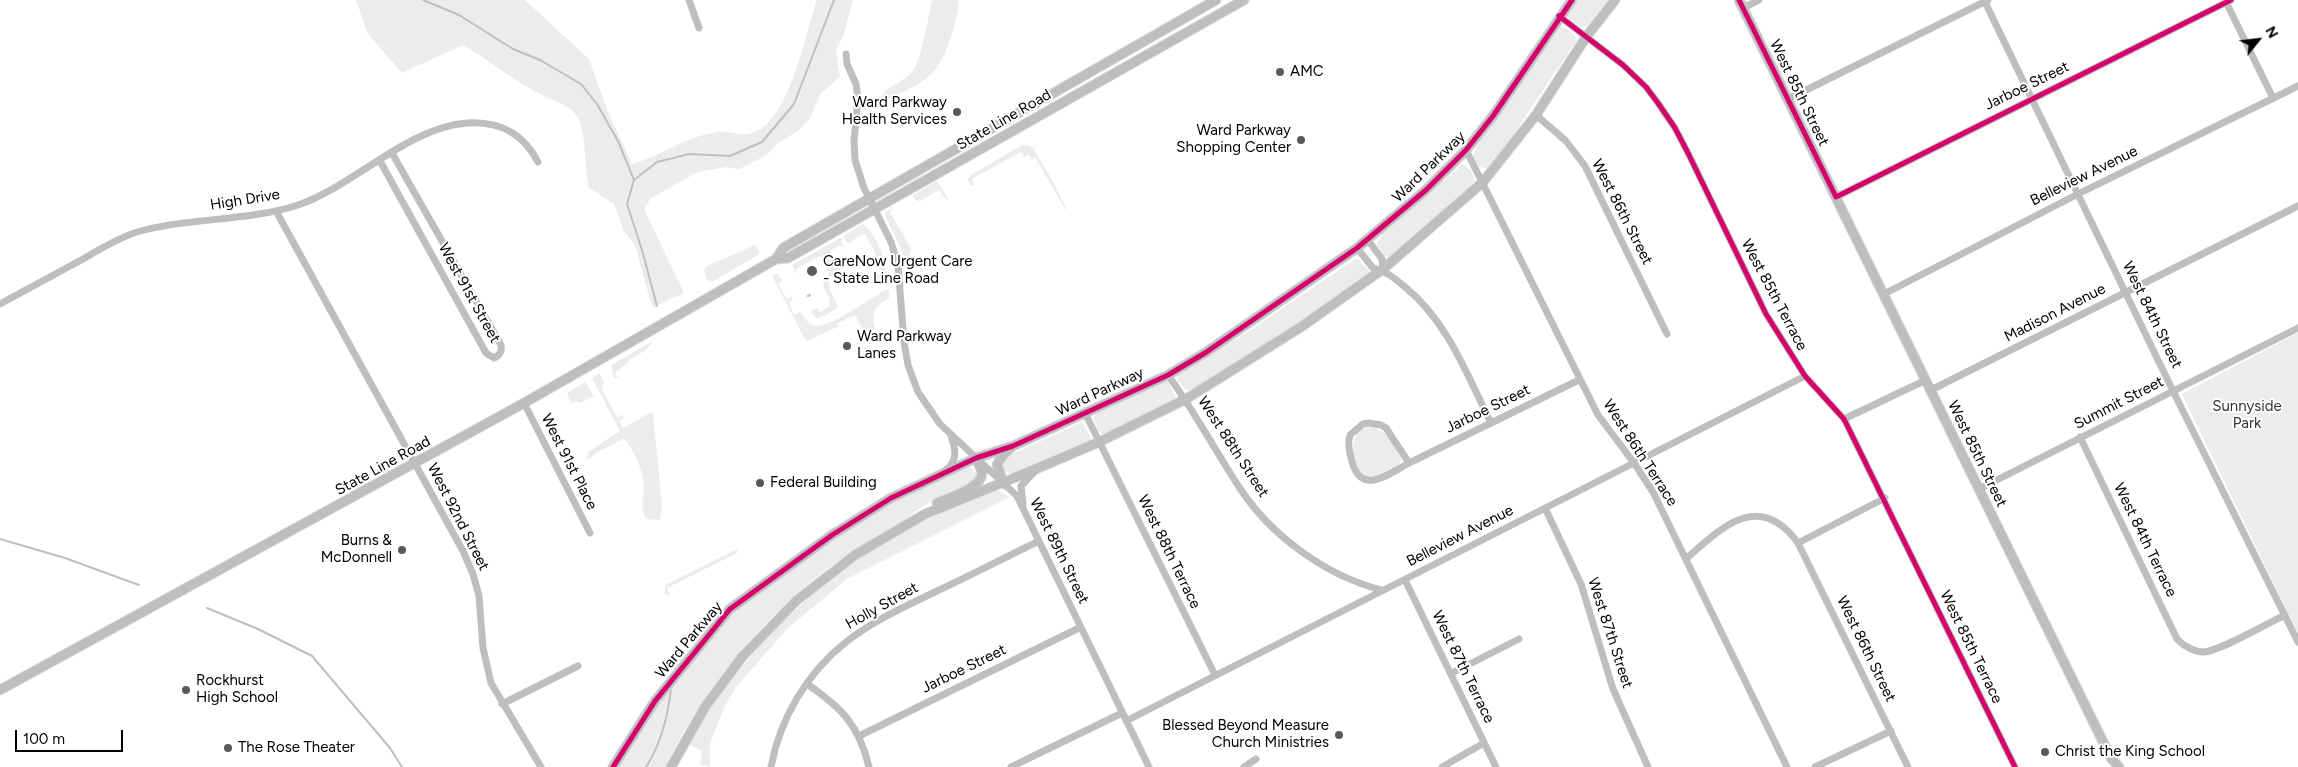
<!DOCTYPE html>
<html>
<head>
<meta charset="utf-8">
<style>
  body { margin:0 }
  #map { position:relative; width:2298px; height:767px; overflow:hidden; background:#fff; font-family:Figtree,sans-serif }
  canvas { display:block }
  .north { position:absolute; left:2233px; top:15px; width:50px; height:50px; -webkit-text-stroke:4px #fff; paint-order:stroke; rotate:61deg; font-size:14px; font-weight:700; line-height:20px; text-align:center; color:#000 }
  .north::after { content:''; display:block; margin:auto; width:18px; height:22px; background:#000; clip-path:polygon(50% 0,100% 100%,50% 72%,0 100%) }
  .scale { position:absolute; left:15px; top:730px; width:108px; height:22px; box-sizing:border-box; border:2px solid #000; border-top:0; padding-left:6px; font-size:15px; line-height:18px; white-space:nowrap; color:#000; -webkit-text-stroke:4px #fff; paint-order:stroke }
</style>
</head>
<body>
<div id="map">
<canvas width="2298" height="767"></canvas>
<div class="north">N</div>
<div class="scale">100 m</div>
</div>
<script>
const context = document.querySelector('canvas').getContext('2d');
context.lineJoin = 'round';
function fill(path, color) { context.fillStyle = color; context.fill(path, 'evenodd'); }
function trace(path, color, width, dash) { context.strokeStyle = color; context.lineWidth = width; context.lineCap = dash ? 'butt' : 'round'; context.setLineDash(dash || []); context.stroke(path); }
function label(font, color, halo, rows, align = 'center') {
  context.font = font + ' Figtree,sans-serif'; context.lineWidth = 4; context.setLineDash([]); context.textBaseline = 'middle'; context.strokeStyle = halo; context.fillStyle = color; for (const [text, x, y, turn = 0] of rows) {
    context.save(); context.translate(x, y); context.rotate((+turn || 0) * Math.PI / 180); context.textAlign = isNaN(turn) ? turn : align; if (halo) context.strokeText(text, 0, 0); context.fillText(text, 0, 0); context.restore();
  }
}
fill(new Path2D(`
  M 356,0 L 525,0 L 589,59 L 608,112 L 632,164 C 661,156 687,136 717,132 C 727,130 738,136 748,134 C 789,128 805,33 817,0 L 853,0 L 843,37 L 836,50 L 840,77 L 821,93 L 810,118 L 799,130 L 777,144 L 767,155 L 739,169 L 726,167 L 698,172 L 651,198 L 644,209 L 684,293 L 654,307 L 651,303 L 635,245 L 624,231 L 614,204 L 589,188 C 584,166 587,134 577,116 C 571,106 554,101 544,96 C 515,82 491,61 463,45 L 402,73 L 368,34 Z
  M 932,0 L 959,0 C 958,19 947,55 935,70 C 923,84 901,94 884,100 L 881,96 C 889,85 904,82 912,72 C 922,60 928,17 932,0 Z
  M 1578,0 L 1608,0 L 1589,24 L 1581,28 L 1568,18 L 1568,14 Z
  M 1560,27 C 1567,27 1575,34 1577,40 L 1498,157 L 1487,168 L 1479,167 L 1473,156 L 1477,146 Z
  M 1022,145 L 1028,145 L 1033,148 L 1054,183 L 1070,217 L 1036,159 L 1035,157 L 1032,160 L 1029,155 L 1024,157 L 1021,152 L 972,179 L 974,185 L 971,185 L 968,179 L 971,175 Z
  M 1463,164 L 1472,172 L 1475,181 L 1397,252 L 1388,257 L 1384,256 L 1377,244 L 1382,234 Z
  M 937,181 L 950,201 L 944,197 L 939,190 L 920,201 L 915,200 L 913,195 Z
  M 894,208 L 890,212 L 911,249 L 910,255 L 907,257 L 904,256 L 885,215 L 885,212 Z
  M 863,224 L 871,232 L 878,244 L 883,257 L 887,276 L 879,280 L 875,276 L 881,274 L 875,252 L 865,234 L 859,236 L 848,244 L 843,236 Z
  M 842,237 L 843,240 L 841,242 L 845,250 L 840,245 L 830,251 L 840,270 C 818,283 835,293 838,308 L 822,317 L 816,318 L 812,314 L 812,310 L 817,308 L 820,312 L 830,306 L 828,302 L 830,299 L 823,286 L 829,272 L 820,256 L 796,269 L 798,275 L 792,265 Z
  M 755,245 L 759,251 L 758,255 L 712,282 L 706,279 L 704,270 L 707,266 Z
  M 1357,258 L 1369,270 L 1368,275 L 1349,290 L 1195,388 L 1186,390 L 1178,381 L 1178,373 L 1240,337 Z
  M 779,273 L 778,276 L 783,280 L 778,284 L 787,299 L 792,297 L 793,299 L 789,303 L 794,315 L 801,312 C 805,319 810,327 818,326 C 831,326 873,297 885,290 L 889,290 L 889,298 C 877,304 870,313 875,328 L 864,332 L 855,315 L 838,323 L 839,326 L 808,341 L 805,339 L 772,276 Z
  M 2298,333 L 2298,634 L 2182,394 Z
  M 653,341 C 646,354 636,353 628,362 C 624,366 622,368 616,372 L 615,375 L 619,377 L 614,378 L 611,365 Z
  M 599,373 L 604,381 L 602,390 L 617,417 L 619,418 L 621,414 L 624,418 L 619,421 L 623,428 L 650,413 L 653,413 L 662,506 L 660,520 L 646,519 L 645,517 C 639,503 646,492 643,478 C 642,469 630,442 623,439 L 598,452 L 588,459 L 586,458 L 589,454 L 588,452 L 620,431 L 592,378 Z
  M 1166,381 L 1169,382 L 1176,398 L 1173,402 L 1110,432 L 1104,434 L 1099,432 L 1093,418 L 1096,414 Z
  M 585,382 L 594,396 L 581,403 L 576,401 L 572,403 L 567,393 Z
  M 1080,423 L 1084,424 L 1091,438 L 1089,442 L 1012,474 L 1003,471 C 1001,464 1004,460 1008,456 Z
  M 1375,427 L 1387,435 L 1402,460 C 1398,466 1392,468 1385,471 C 1380,474 1374,478 1367,476 C 1352,471 1343,425 1375,427 Z
  M 970,467 L 977,473 L 977,478 C 965,491 947,494 931,502 C 918,508 908,518 896,525 C 884,532 872,538 860,546 C 777,599 708,679 665,767 L 619,767 L 663,696 L 722,625 L 744,604 L 859,523 L 910,493 Z
  M 997,490 L 1010,497 L 847,579 L 788,628 L 736,687 L 724,708 L 710,743 L 710,767 L 700,764 L 702,751 L 688,744 C 762,622 861,538 997,490 Z
  M 737,549 L 737,553 L 667,588 L 670,596 L 665,594 L 665,585 Z`), '#ececec');
trace(new Path2D(`
  M 423,0 L 459,15 L 513,49 L 540,60 L 581,84 L 597,104 L 618,141 L 634,180
  M 808,296 L 810,295
  M 657,306 L 642,250 L 627,204 L 634,180 L 657,162 L 689,154 L 730,156 L 762,142 L 794,104 L 834,0
  M 0,539 L 65,558 L 139,585
  M 207,608 L 258,629 L 312,656 L 390,748 L 402,767
  M 646,767 C 661,744 668,715 671,689`), '#bfbfbf', 2);
const major = new Path2D(`
  M 1739,0 L 2111,758 L 2119,767
  M 776,259 L 783,248 L 1216,0
  M 1004,484 L 997,465 L 1002,456 L 1011,448
  M 937,503 C 949,498 982,488 982,473 C 981,468 978,463 976,458
  M 0,690 L 524,403 L 776,259 L 788,258 L 1244,0
  M 613,767 L 655,701 L 730,609 L 832,535 L 891,498 L 923,483 L 976,458 L 1013,446 L 1168,375 L 1205,353 L 1357,248 L 1426,190 L 1466,150 L 1493,116 L 1572,0
  M 671,767 L 705,707 L 742,657 L 796,601 L 855,555 L 925,514 L 1036,469 L 1099,442 L 1186,399 L 1301,327 L 1383,269 L 1483,182 L 1536,115 L 1586,37 L 1615,0`);
trace(major, '#dbdbdb', 11);
trace(new Path2D(`
  M 689,0 L 699,28
  M 1984,0 L 2173,391 L 2298,642
  M 2226,2 L 2273,98
  M 1743,8 L 1759,0
  M 1559,16 L 1623,65 L 1646,87 L 1658,103 L 1675,128 L 1689,155 L 1766,314 L 1805,376 L 1844,419 L 2015,767
  M 846,54 L 847,64 L 856,84 L 858,98 L 854,141 L 855,160 L 864,188 L 891,242 L 898,265 L 904,342 L 908,365 L 918,392 L 940,424 L 1017,496 L 1149,767
  M 1788,99 L 1988,0
  M 1536,115 L 1566,141 L 1585,166 L 1667,334
  M 1466,150 L 1598,415 L 1634,463 L 1653,492 L 1787,767
  M 380,161 L 486,353 L 494,358 C 500,355 502,352 501,345 L 392,153
  M 1836,197 L 2231,0
  M 276,211 L 463,551 L 473,574 L 479,596 L 483,648 L 491,683 L 541,767
  M 1367,239 L 1382,259 L 1383,269
  M 1357,248 L 1373,268 C 1388,272 1394,278 1405,287 C 1448,322 1467,375 1491,423
  M 1884,294 L 2078,194 L 2298,86
  M 0,304 C 28,289 55,274 83,259 C 100,249 118,238 137,232 C 189,217 246,222 298,205 C 354,186 408,127 467,123 C 500,121 523,133 538,162
  M 1168,375 C 1194,411 1215,450 1239,487 C 1271,536 1325,575 1381,590
  M 1931,390 L 2298,206
  M 524,403 L 590,533
  M 1085,413 L 1215,675
  M 1844,419 L 1926,380
  M 1369,423 L 1381,425 L 1386,428 L 1409,463 C 1388,474 1362,496 1352,462 C 1350,452 1347,445 1350,435 L 1363,424 Z
  M 2080,437 L 2177,639 C 2184,646 2193,652 2204,652 C 2220,651 2268,623 2285,615
  M 1409,463 L 1579,380
  M 945,471 C 958,461 956,450 951,436
  M 1979,489 L 2298,328
  M 1023,504 L 1021,486 L 1035,471
  M 1545,508 L 1581,584 L 1613,689 L 1648,767
  M 1798,543 L 1885,498
  M 1687,558 C 1722,527 1759,490 1798,543 L 1908,767
  M 1405,580 L 1496,767
  M 1452,673 L 1519,639
  M 807,684 C 842,708 859,725 869,767
  M 502,704 L 578,666
  M 1126,721 L 1805,376
  M 859,736 L 1081,627
  M 771,767 C 780,718 807,673 846,642 C 874,620 908,605 939,590 C 973,574 1006,557 1039,541
  M 1011,767 L 1122,713
  M 1244,767 L 1256,759
  M 1442,767 L 1484,743
  M 1815,767 L 1891,731`), '#bebebe', 7);
trace(major, '#bebebe', 9);
trace(new Path2D(`
  M 1739,0 L 1836,197 L 2231,0
  M 1559,16 L 1623,65 L 1646,87 L 1658,103 L 1675,128 L 1689,155 L 1766,314 L 1805,376 L 1844,419 L 2015,767
  M 613,767 L 655,701 L 730,609 L 832,535 L 891,498 L 923,483 L 976,458 L 1013,446 L 1168,375 L 1205,353 L 1357,248 L 1426,190 L 1466,150 L 1493,116 L 1572,0`), '#d6006c', 5);
for (const [x, y, r, color] of [
  [1280,72,5,"#595959"],
  [957,112,5,"#595959"],
  [1301,140,5,"#595959"],
  [812,271,6,"#595959"],
  [847,346,5,"#595959"],
  [760,483,5,"#595959"],
  [402,550,5,"#595959"],
  [186,690,5,"#595959"],
  [1339,735,5,"#595959"],
  [228,748,5,"#595959"],
  [2045,752,5,"#595959"]
]) { const dot = new Path2D(); dot.arc(x, y, r, 0, 2 * Math.PI); context.fillStyle = color; context.fill(dot); trace(dot, '#fff', 2); }
label('15px', '#000', '#fff', [
  ["AMC",1290,72],
  ["Ward Parkway",947,103,"right"],
  ["Health Services",947,120,"right"],
  ["Ward Parkway",1291,131,"right"],
  ["Shopping Center",1291,148,"right"],
  ["CareNow Urgent Care",823,262],
  ["- State Line Road",823,279],
  ["Ward Parkway",857,337],
  ["Lanes",857,354],
  ["Federal Building",770,483],
  ["Burns &",392,541,"right"],
  ["McDonnell",392,558,"right"],
  ["Rockhurst",196,681],
  ["High School",196,698],
  ["Blessed Beyond Measure",1329,726,"right"],
  ["Church Ministries",1329,743,"right"],
  ["The Rose Theater",238,748],
  ["Christ the King School",2055,752]
], 'left');
label('15px', '#000', '#fff', [
  ["Jarboe Street",2027,86,-26],
  ["West 85th Street",1799,93,64],
  ["State Line Road",1004,120,-30],
  ["Ward Parkway",1429,167,-44],
  ["Belleview Avenue",2084,176,-26],
  ["High Drive",245,200,-9],
  ["West 86th Street",1622,212,63],
  ["West 91st Street",469,293,61],
  ["West 85th Terrace",1774,295,62],
  ["Madison Avenue",2055,313,-27],
  ["West 84th Street",2152,315,64],
  ["Ward Parkway",1100,392,-25],
  ["Summit Street",2119,403,-27],
  ["Jarboe Street",1488,409,-26],
  ["West 88th Street",1233,447,57],
  ["West 86th Terrace",1640,453,57],
  ["West 85th Street",1977,454,64],
  ["West 91st Place",569,462,63],
  ["State Line Road",383,466,-29],
  ["West 92nd Street",458,517,63],
  ["Belleview Avenue",1460,536,-27],
  ["West 84th Terrace",2145,540,64],
  ["West 89th Street",1059,551,64],
  ["West 88th Terrace",1169,552,64],
  ["Holly Street",882,606,-29],
  ["West 87th Street",1610,633,72],
  ["Ward Parkway",689,640,-50],
  ["West 85th Terrace",1971,647,64],
  ["West 86th Street",1866,649,64],
  ["West 87th Terrace",1463,667,64],
  ["Jarboe Street",964,669,-26]
]);
label('15px', '#333', '#fff', [
  ["Sunnyside",2247,407],
  ["Park",2247,424]
]);
</script>
</body>
</html>
